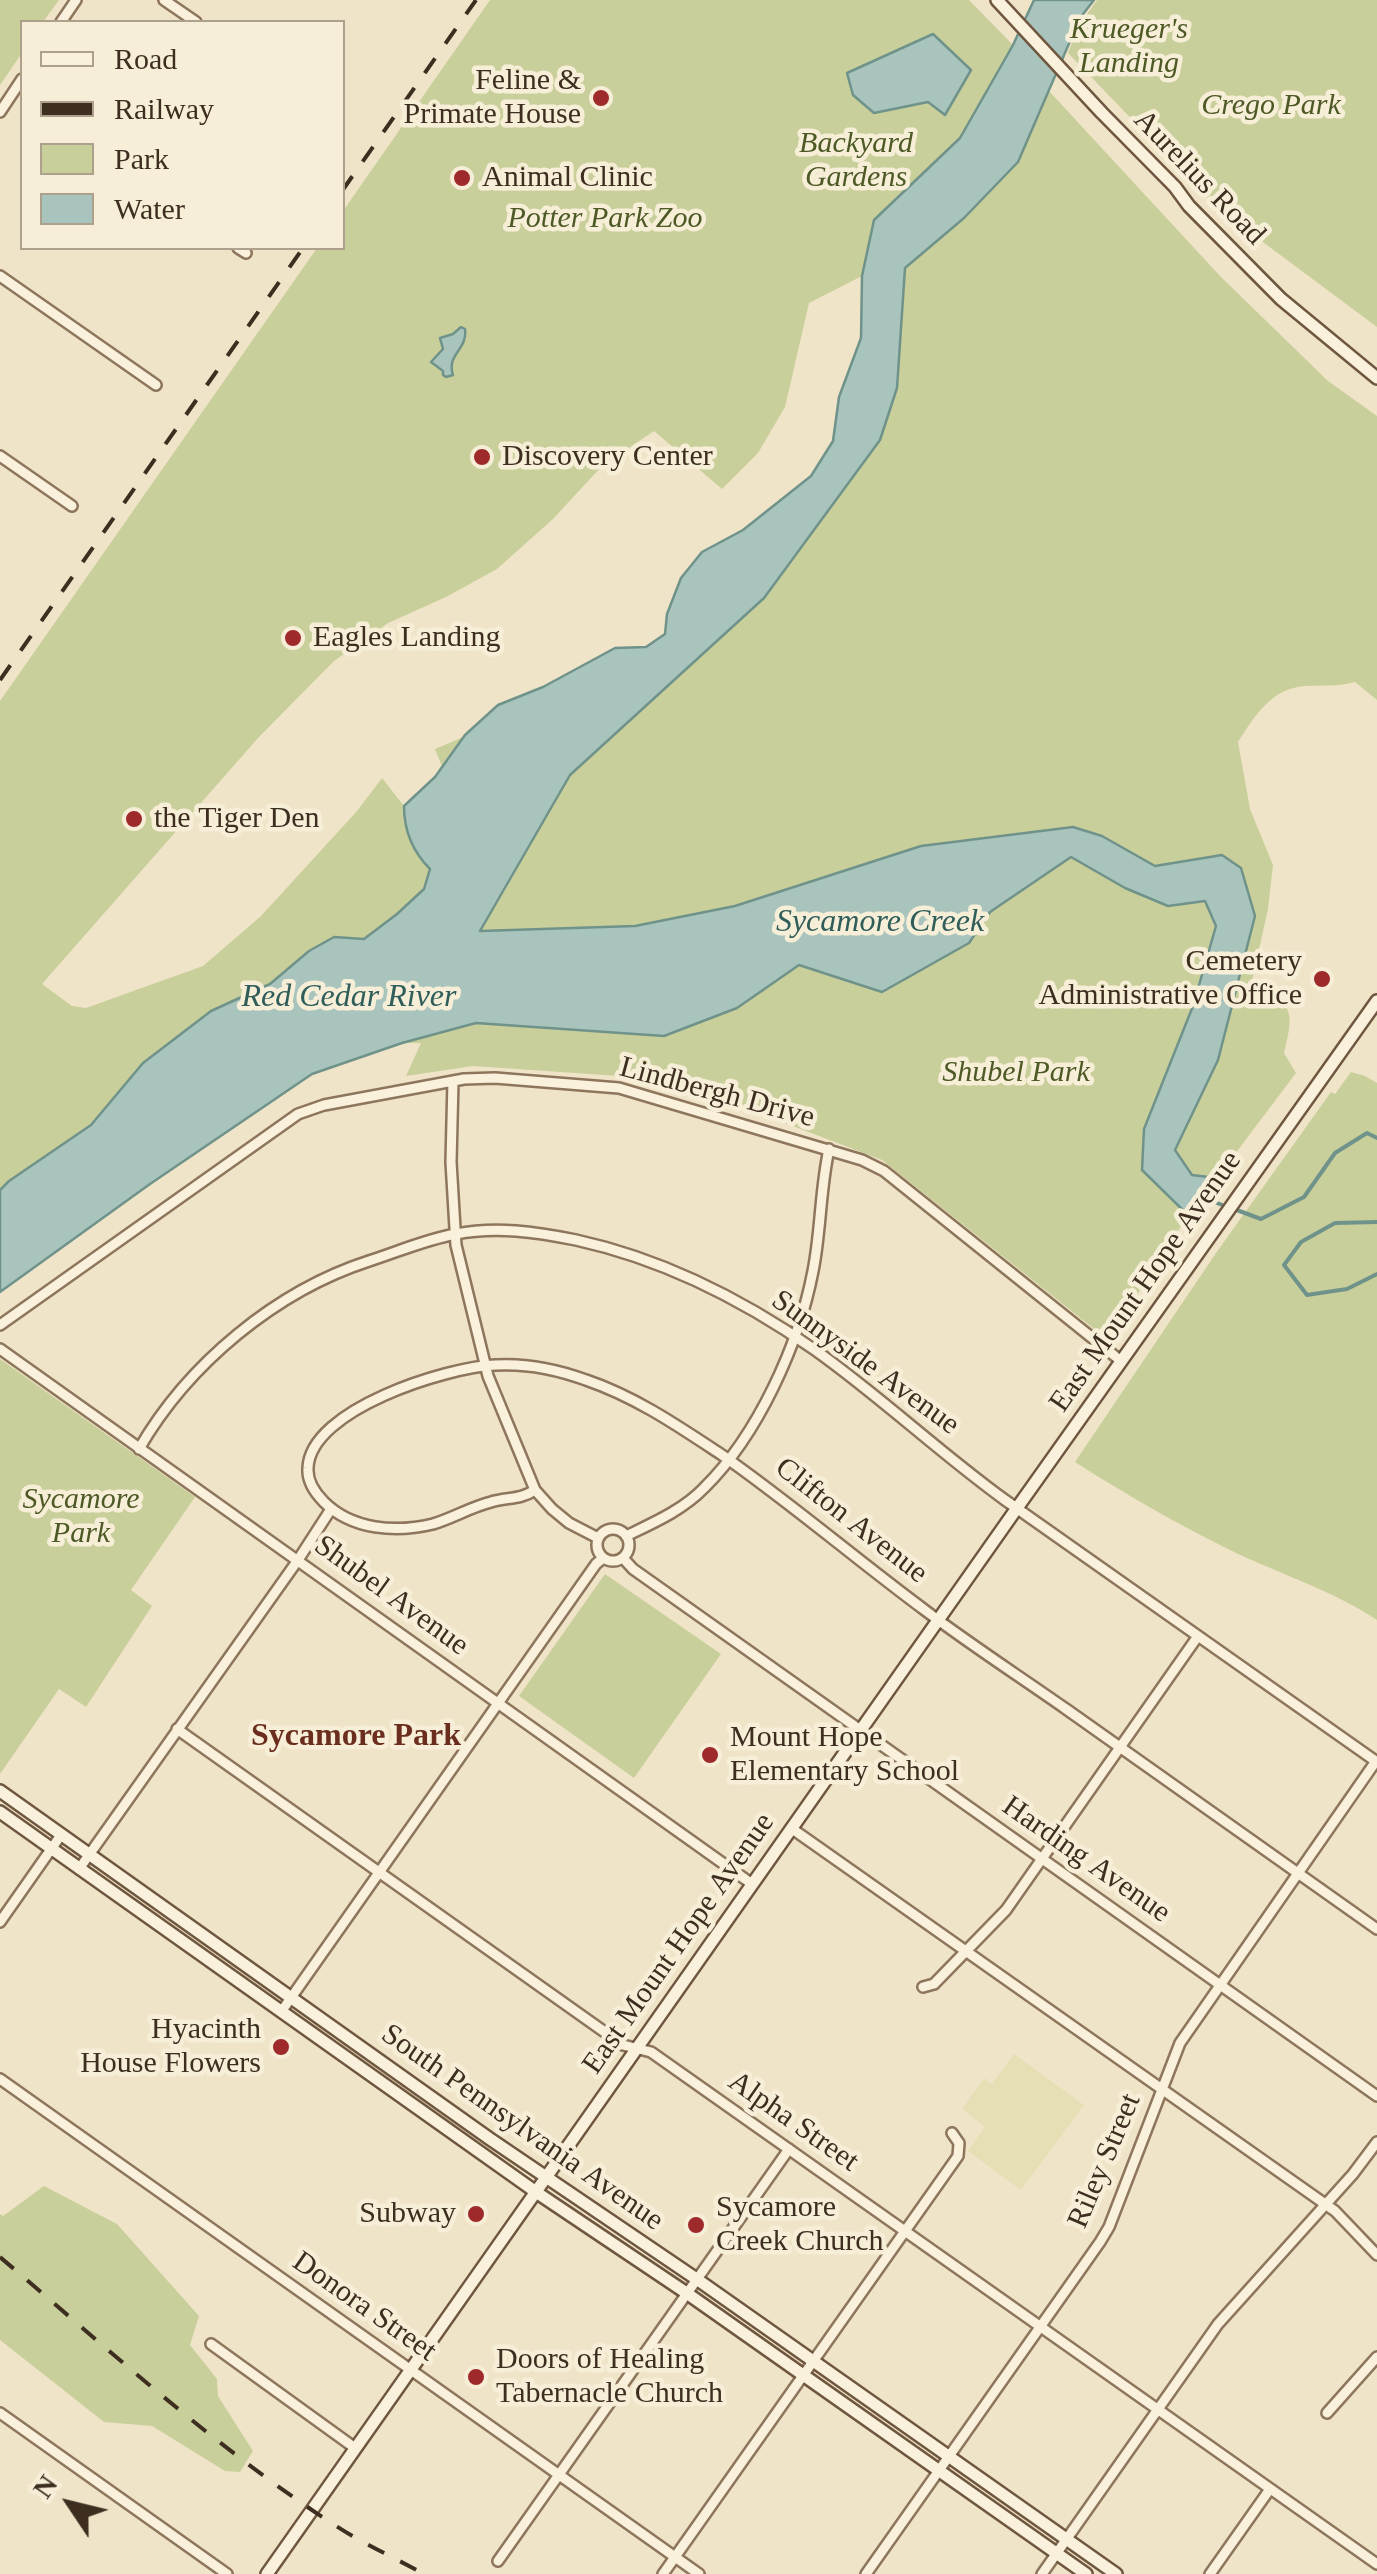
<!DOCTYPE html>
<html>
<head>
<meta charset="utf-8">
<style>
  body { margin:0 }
  #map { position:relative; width:1377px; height:2574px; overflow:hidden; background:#f0e4c8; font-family:Georgia,serif }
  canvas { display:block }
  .legend { position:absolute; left:20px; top:20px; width:325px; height:230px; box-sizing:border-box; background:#f7eed8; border:2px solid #ada18e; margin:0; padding:12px 18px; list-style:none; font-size:30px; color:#3d2e20 }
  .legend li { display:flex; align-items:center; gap:20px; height:50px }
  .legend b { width:50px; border:2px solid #ada18e }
  .north { position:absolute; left:20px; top:2454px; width:100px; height:100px; -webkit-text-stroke:8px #f7eed8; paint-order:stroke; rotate:305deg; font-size:28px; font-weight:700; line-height:40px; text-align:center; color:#3d2e20 }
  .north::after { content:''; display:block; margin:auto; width:35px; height:45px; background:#3d2e20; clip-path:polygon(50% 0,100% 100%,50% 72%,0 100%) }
</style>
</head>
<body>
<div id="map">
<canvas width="1377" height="2574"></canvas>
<ul class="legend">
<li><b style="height:12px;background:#faf1dc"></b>Road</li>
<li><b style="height:12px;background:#3d2e20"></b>Railway</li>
<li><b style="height:28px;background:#c9cf9b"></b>Park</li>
<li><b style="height:28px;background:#a9c4bc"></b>Water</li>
</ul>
<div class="north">N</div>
</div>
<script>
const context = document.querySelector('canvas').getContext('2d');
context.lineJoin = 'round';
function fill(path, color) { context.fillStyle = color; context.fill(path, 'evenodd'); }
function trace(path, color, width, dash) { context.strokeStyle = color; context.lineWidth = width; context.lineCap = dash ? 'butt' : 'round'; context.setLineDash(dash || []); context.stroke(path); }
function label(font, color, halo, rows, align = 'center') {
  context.font = font + ' Georgia,serif'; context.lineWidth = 9; context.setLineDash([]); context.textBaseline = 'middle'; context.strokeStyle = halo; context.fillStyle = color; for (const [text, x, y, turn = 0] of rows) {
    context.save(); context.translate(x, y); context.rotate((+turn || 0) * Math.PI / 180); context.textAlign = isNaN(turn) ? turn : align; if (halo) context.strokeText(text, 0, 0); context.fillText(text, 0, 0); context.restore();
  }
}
fill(new Path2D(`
  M 1014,2054 L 1084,2105 L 1021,2190 L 968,2151 L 985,2127 L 962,2109 L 984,2078 L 992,2084 Z`), '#e6deb5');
fill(new Path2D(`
  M 0,0 L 59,0 L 43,22 L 22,22 L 22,53 L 0,85 Z
  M 490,0 L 969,0 L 1013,45 L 960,138 L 874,220 L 862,276 L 809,303 L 785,407 L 758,453 L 722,489 L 654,431 L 602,466 L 553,519 L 497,569 L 446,597 L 388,623 L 334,661 L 258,738 L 42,984 L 72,1006 L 86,1008 L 203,966 L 261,916 L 357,811 L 382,778 L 404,806 L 404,822 L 430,868 L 424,889 L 397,914 L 364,939 L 333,937 L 309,951 L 270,984 L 211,1011 L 143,1063 L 91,1125 L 9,1181 L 0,1190 L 0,701 L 317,248 L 342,248 L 343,211 Z
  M 1097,0 L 1377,0 L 1377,327 L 1240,225 L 1229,214 L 1227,218 L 1068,53 L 1078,27 Z
  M 1049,91 L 1221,277 L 1328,381 L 1377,416 L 1377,700 L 1355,682 C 1338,687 1322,685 1305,686 C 1270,689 1255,716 1238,742 L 1250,809 L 1273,865 L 1268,909 L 1252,981 C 1291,1007 1296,1006 1284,1053 L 1296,1073 L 1183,1223 L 1108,1340 L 882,1160 L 743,1107 L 619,1076 L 473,1066 L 406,1076 L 421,1043 L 402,1043 L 479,931 L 449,784 L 435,749 L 610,675 L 626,722 L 880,440 L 897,381 L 905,268 L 964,218 L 1018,162 Z
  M 1351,1072 L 1365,1076 L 1377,1083 L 1377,1620 C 1332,1590 1279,1574 1230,1550 C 1177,1524 1125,1494 1075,1462 L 1216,1253 L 1331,1092 L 1335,1094 Z
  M 0,1359 L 195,1497 L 131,1590 L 152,1606 L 86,1707 L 59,1689 L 0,1774 Z
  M 605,1574 L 721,1654 L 634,1778 L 519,1696 Z
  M 44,2186 L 117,2224 L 199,2316 L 190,2345 L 217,2379 L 218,2396 L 253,2451 L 240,2472 L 225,2471 L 152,2426 L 104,2422 L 0,2340 L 0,2214 L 3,2216 Z`), '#c9cf9b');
const water = new Path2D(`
  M 1034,0 L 1094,0 L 1080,18 L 1018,162 L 964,218 L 905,268 L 897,388 L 880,440 L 764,598 L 570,775 L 480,931 L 635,926 L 735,906 L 921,846 L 1073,827 L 1102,836 L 1155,866 L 1222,855 L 1241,868 L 1255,916 L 1218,1060 L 1175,1150 L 1192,1175 L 1217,1178 L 1191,1218 L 1142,1170 L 1144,1129 L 1193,1006 L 1216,926 L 1205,901 L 1168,906 L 1125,888 L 1071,857 L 990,912 L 969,943 L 882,992 L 799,965 L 737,1008 L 664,1036 L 476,1023 L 402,1043 L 312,1074 L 150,1184 L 0,1292 L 0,1190 L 9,1181 L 91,1125 L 143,1063 L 211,1011 L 270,984 L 309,951 L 334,937 L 364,939 L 397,914 L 424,889 L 430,869 C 412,851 404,831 404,806 L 435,777 L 465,735 L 498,705 L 543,687 L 615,648 L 646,647 L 665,634 L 667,614 L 681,578 L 702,552 L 743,530 L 811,476 L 833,441 L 839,397 L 861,338 L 862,276 L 874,220 L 960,138 L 1013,45 Z
  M 933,34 L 971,70 L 945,115 L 928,102 L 874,113 L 853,95 L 847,73 Z
  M 461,327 L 465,329 C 468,350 446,354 453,375 L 446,377 L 443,375 L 443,371 L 431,362 L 443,349 L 440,338 L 453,334 Z`);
fill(water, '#a9c4bc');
trace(water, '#6f938a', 2.5);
trace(new Path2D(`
  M 1201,1197 L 1225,1206
  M 1234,1209 L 1261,1219 L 1304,1197 L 1335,1153 L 1367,1133 L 1377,1138
  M 1377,1222 L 1335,1223 L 1301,1242 L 1284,1265 L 1307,1295 L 1347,1289 L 1377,1274`), '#6f938a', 4);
const street = new Path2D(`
  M 164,0 L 196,22
  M 61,22 L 76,0
  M 0,112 L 22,79
  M 238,248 L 246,253
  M 0,276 L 156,385
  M 0,456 L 72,506
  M 453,1081 L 451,1162 L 456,1245 L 488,1376 L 535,1490 L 552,1509 L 569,1523 L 598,1538
  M 0,1325 L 298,1114 L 324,1105 L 464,1079 L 495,1078 L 619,1088 L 862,1160 L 884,1171 L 1121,1361
  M 0,1349 L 752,1884
  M 139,1449 C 188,1364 276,1291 369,1261 C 397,1252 427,1239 456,1234 C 496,1226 536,1232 576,1240 C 663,1259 742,1299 815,1350 C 881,1397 940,1453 1005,1500 C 1129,1588 1253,1674 1377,1762
  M 535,1490 C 520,1500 507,1497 491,1502 C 471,1507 453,1518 433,1524 C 396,1533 352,1530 324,1502 C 315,1493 307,1481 308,1468 C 310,1409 448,1367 495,1365 C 527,1363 556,1369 586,1380 C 636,1397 678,1426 722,1455 C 792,1504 857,1560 926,1611 C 971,1645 1019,1676 1066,1709 C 1170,1782 1274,1855 1377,1929
  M597 1545a16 16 0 1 1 32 0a16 16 0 1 1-32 0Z
  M 626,1536 C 653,1523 683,1510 704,1488 C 758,1435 799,1344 813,1271 C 821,1231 820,1190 829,1149
  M 623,1558 L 633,1569 L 1377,2096
  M 177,1729 L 623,2045 L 651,2052 L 1377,2564
  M 791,1828 L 1335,2211 L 1377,2255
  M 79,1869 L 298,1560 L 331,1509
  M 0,1922 L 61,1835
  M 923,1987 L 934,1984 L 1006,1910 L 1198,1636
  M 281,2012 L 596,1564 L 603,1558
  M 0,2079 L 699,2574
  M 211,2344 L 355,2448
  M 0,2413 L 227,2574
  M 1327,2413 L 1377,2357
  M 498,2561 L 789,2149
  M 663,2574 L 958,2156 L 959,2143 L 952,2133
  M 866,2574 L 1100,2242 L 1109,2227 L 1180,2043 L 1376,1761
  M 1042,2574 L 1218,2324 L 1353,2174 L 1377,2142
  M 1210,2574 L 1270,2489`);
const secondary = new Path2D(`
  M 997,0 L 1102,113 L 1175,187 L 1189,206 L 1281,299 L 1377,378
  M 0,1791 L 490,2139 L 698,2280 L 1116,2574
  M 0,1812 L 536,2192 L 688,2294 L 1086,2574
  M 267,2574 L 1017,1508 L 1377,1001`);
trace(street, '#8d765c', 14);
trace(secondary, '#6f573f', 16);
trace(street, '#faf1dc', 9);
trace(secondary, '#faf1dc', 11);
trace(new Path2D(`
  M 342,191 L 476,0
  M 0,680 L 303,248
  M 0,2257 C 108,2349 217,2449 336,2526 C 364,2544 395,2558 424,2574`), '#3d2e20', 4, [18, 18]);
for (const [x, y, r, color] of [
  [601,98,10,"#9e2a2b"],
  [462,178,10,"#9e2a2b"],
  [482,457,10,"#9e2a2b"],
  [293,638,10,"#9e2a2b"],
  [134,819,10,"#9e2a2b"],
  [1322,979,10,"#9e2a2b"],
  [710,1755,10,"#9e2a2b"],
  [281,2047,10,"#9e2a2b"],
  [476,2214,10,"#9e2a2b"],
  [696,2225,10,"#9e2a2b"],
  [476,2377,10,"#9e2a2b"]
]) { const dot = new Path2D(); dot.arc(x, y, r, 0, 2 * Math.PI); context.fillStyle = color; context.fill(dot); trace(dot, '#f7eed8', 4); }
label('italic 30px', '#4d5a26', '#f7eed8', [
  ["Krueger's",1129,30],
  ["Landing",1129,64],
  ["Crego Park",1271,106],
  ["Backyard",856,144],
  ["Gardens",856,178],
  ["Potter Park Zoo",605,219],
  ["Shubel Park",1016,1073],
  ["Sycamore",81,1500],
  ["Park",81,1534]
]);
label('30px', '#3d2e20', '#f7eed8', [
  ["Feline &",581,81,"right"],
  ["Primate House",581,115,"right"],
  ["Animal Clinic",482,178],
  ["Discovery Center",502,457],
  ["Eagles Landing",313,638],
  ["the Tiger Den",154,819],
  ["Cemetery",1302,962,"right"],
  ["Administrative Office",1302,996,"right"],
  ["Mount Hope",730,1738],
  ["Elementary School",730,1772],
  ["Hyacinth",261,2030,"right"],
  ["House Flowers",261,2064,"right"],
  ["Sycamore",716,2208],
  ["Creek Church",716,2242],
  ["Subway",456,2214,"right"],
  ["Doors of Healing",496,2360],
  ["Tabernacle Church",496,2394]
], 'left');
label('30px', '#3d2e20', '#f7eed8', [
  ["Aurelius Road",1199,178,46],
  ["Lindbergh Drive",717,1093,15],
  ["East Mount Hope Avenue",1146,1282,-55],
  ["Sunnyside Avenue",865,1363,36],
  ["Clifton Avenue",851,1521,38],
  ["Shubel Avenue",391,1596,36],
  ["Harding Avenue",1086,1860,35],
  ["East Mount Hope Avenue",679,1944,-55],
  ["Alpha Street",793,2122,35],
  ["South Pennsylvania Avenue",522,2128,35],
  ["Riley Street",1105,2161,-67],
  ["Donora Street",364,2307,35]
]);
label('italic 32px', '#2f5d5a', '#f7eed8', [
  ["Sycamore Creek",880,923],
  ["Red Cedar River",349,998]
]);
label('bold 32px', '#6b2e1e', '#f7eed8', [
  ["Sycamore Park",356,1737]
]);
</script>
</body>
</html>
